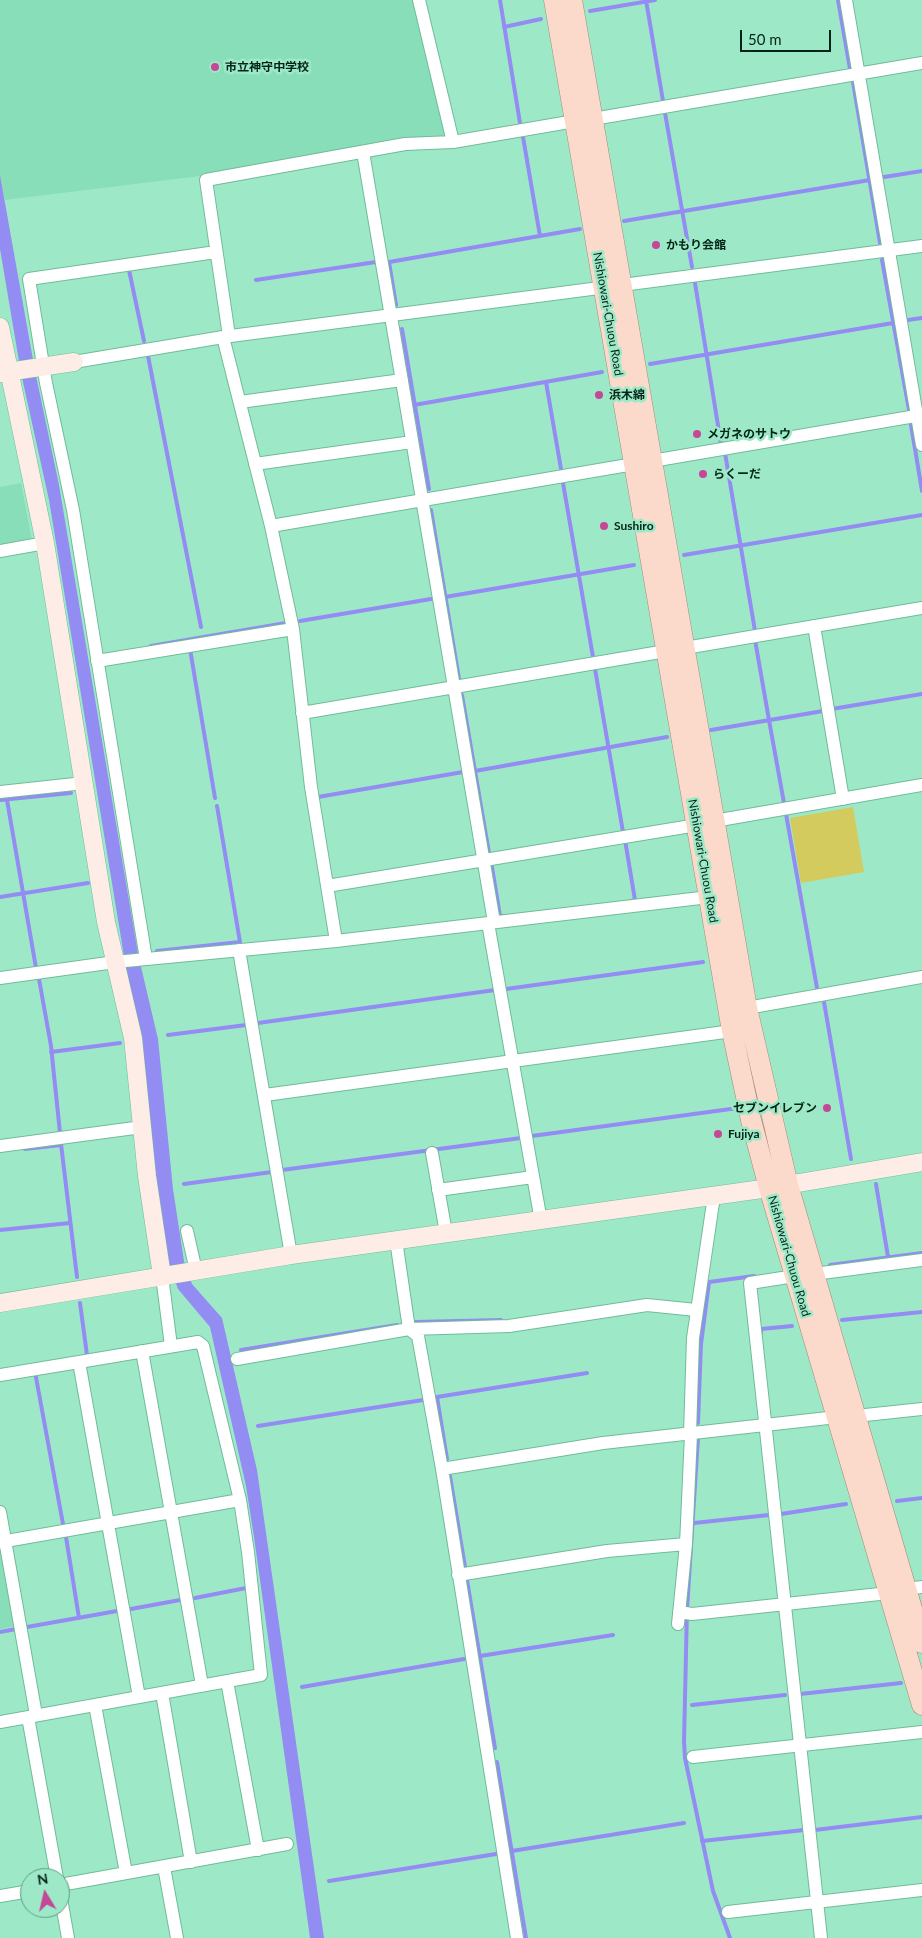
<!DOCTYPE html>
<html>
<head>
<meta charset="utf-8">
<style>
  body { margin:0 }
  #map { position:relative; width:922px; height:1938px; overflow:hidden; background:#9de9c7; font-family:Lato,sans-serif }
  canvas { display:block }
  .north { position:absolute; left:20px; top:1868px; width:50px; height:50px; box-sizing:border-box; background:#9de9c7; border:1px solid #5f9a81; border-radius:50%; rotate:351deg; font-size:14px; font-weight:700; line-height:20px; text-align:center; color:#032418 }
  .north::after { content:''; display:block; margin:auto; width:18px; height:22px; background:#c54898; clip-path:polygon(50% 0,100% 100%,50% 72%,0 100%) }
  .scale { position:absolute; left:740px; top:30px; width:91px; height:22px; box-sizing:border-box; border:2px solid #032418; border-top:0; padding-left:6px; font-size:15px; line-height:18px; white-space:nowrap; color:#032418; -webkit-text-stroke:4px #9de9c7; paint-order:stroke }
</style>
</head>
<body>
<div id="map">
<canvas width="922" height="1938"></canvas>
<div class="north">N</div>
<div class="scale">50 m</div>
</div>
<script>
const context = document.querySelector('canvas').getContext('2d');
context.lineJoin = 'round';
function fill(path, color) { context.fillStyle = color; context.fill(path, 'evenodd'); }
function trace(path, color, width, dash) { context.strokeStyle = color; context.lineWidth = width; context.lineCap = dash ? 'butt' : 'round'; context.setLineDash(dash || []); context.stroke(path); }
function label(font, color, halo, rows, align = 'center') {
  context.font = font + ' Lato,"Noto Sans JP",sans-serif'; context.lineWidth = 5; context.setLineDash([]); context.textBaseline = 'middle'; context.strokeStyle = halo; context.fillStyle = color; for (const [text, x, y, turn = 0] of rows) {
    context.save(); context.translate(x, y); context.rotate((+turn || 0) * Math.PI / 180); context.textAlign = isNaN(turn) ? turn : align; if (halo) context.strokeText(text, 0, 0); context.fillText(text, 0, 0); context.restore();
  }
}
fill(new Path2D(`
  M 0,0 L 415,0 L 445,133 L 441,139 L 405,140 L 200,176 L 5,200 L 0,175 Z
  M 21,483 L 32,541 L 0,547 L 0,487 Z
  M 0,1549 L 4,1552 L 15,1626 L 0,1629 Z`), '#88deb8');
fill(new Path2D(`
  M 853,807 L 864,872 L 801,883 L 790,818 Z`), '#d3cb5e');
fill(new Path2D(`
  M 0,175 L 35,371 L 59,485 L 138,954 L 158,1039 L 173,1189 L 184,1261 L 192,1284 L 222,1318 L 257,1470 L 324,1938 L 310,1938 L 254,1537 L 246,1486 L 210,1327 L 178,1289 L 168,1262 L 154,1170 L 141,1037 L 124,966 L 124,956 L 49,500 L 21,373 L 0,249 Z`), '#938cf3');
trace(new Path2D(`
  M 500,0 L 520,123
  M 646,0 L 663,101
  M 838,0 L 850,69
  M 590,11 L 655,0
  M 504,27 L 541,19
  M 853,82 L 880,243
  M 665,113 L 692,267
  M 523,137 L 540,236
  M 884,177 L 922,171
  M 624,221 L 870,180
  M 882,260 L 909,410
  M 129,270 L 144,341
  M 256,280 L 376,262
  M 695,283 L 721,444
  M 396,305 L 389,262 L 580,229
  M 908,320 L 922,318
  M 402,329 L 429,489
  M 148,356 L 201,627
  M 650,364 L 893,323
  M 546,382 L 561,469
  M 414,405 L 602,372
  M 911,425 L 922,491
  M 725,453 L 755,631
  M 563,483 L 593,657
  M 431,510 L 459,679
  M 684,555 L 922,515
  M 445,597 L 634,565
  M 300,621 L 431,599
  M 755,640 L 769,720
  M 151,646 L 286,623
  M 190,649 L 215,798
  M 595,669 L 623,832
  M 462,695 L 489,853
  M 832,709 L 922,694
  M 769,720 L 784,803
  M 711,730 L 823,711
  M 475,771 L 667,737
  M 318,797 L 463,772
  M 0,800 L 71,793
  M 7,800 L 36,968
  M 786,814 L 817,988
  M 625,840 L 635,900 L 631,901
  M 492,867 L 500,916 L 503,916
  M 0,897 L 88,883
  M 157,951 L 240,942 L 217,806
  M 39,979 L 51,1046 L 60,1133
  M 506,989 L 703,962
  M 824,1002 L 851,1159
  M 258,1023 L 495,990
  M 168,1035 L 246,1025
  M 51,1052 L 120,1043
  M 532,1136 L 738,1108
  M 61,1144 L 77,1277
  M 25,1149 L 61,1145
  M 282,1170 L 521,1138
  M 184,1184 L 272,1172
  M 876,1184 L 888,1257
  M 0,1230 L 70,1223
  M 830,1265 L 922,1253
  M 80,1303 L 87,1355 L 84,1356
  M 842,1320 L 922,1312
  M 415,1322 L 501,1320
  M 761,1333 L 761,1329 L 792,1326
  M 241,1350 L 397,1325
  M 35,1372 L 63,1524
  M 698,1423 L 701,1344 L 709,1282 L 754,1276
  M 258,1426 L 423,1400
  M 698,1438 L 687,1609 L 684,1742 L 685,1758 L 713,1891 L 730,1938
  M 447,1459 L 437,1397 L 587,1373
  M 450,1476 L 465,1567
  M 897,1501 L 922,1498
  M 781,1514 L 846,1504
  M 694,1523 L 769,1515
  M 66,1537 L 79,1618
  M 467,1580 L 495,1748
  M 195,1598 L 246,1588
  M 131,1609 L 180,1600
  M 27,1627 L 117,1611
  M 0,1632 L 16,1629
  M 480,1656 L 613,1635
  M 302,1687 L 464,1659
  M 800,1694 L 901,1683
  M 692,1705 L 785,1695
  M 497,1762 L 526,1938
  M 815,1830 L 922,1817
  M 702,1841 L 804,1830
  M 512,1851 L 684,1823
  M 329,1881 L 496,1854`), '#938cf3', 4);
const street = new Path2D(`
  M 419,0 L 453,142
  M 846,0 L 922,445
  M 593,119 L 922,63
  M 363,152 L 494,922
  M 229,336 L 206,180 L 405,144 L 453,142 L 575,121
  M 223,337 L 271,526 L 293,629 L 311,787 L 336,941
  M 74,362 L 223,337 L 922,246
  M 240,402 L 402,380
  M 652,461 L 922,415
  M 255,464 L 412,442
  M 271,526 L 634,464
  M 0,551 L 45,543
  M 814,626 L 843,799
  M 685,648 L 922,608
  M 97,661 L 293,629
  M 302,713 L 666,651
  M 0,792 L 84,783
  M 714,821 L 922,785
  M 327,886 L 697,825
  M 488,923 L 541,1221
  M 239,950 L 291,1255
  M 146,959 L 73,510 L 46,383 L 29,279 L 216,252
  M 0,978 L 115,962 L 336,941 L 709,897
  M 747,1008 L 922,977
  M 265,1095 L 732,1031
  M 0,1146 L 142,1127
  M 432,1153 L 446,1233
  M 438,1190 L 533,1177
  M 187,1231 L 196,1271
  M 396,1240 L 409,1329 L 418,1336 L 442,1469 L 517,1938
  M 814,1274 L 922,1260
  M 162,1276 L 171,1346
  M 795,1276 L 750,1283 L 821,1938
  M 142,1351 L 202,1685
  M 237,1359 L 409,1329 L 509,1326 L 647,1305 L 696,1310
  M 0,1375 L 79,1362
  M 856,1416 L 922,1409
  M 690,1434 L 693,1338 L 714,1196
  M 442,1469 L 603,1443 L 837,1417
  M 0,1512 L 36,1715
  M 0,1542 L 240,1500
  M 458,1575 L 607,1551 L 686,1544
  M 906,1589 L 922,1587
  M 679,1612 L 692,1614 L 889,1593
  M 678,1624 L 686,1544 L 691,1434
  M 227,1681 L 258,1850
  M 162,1693 L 191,1862
  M 95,1705 L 126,1873
  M 28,1717 L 57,1878
  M 0,1722 L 261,1675 L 248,1552 L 240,1500 L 203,1346 L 198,1342 L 79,1362 L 139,1697
  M 693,1757 L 922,1732
  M 164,1867 L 177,1938
  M 60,1885 L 287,1844
  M 60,1893 L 68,1938
  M 0,1896 L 30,1891
  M 728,1912 L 922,1890`);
const secondary = new Path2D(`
  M 0,327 L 45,543 L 106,922 L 133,1038 L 147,1176 L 162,1276
  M 0,373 L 74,362
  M 0,1303 L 291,1255 L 769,1188 L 922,1162`);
const primary = new Path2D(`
  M 554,0 L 732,1031 L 751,1120 L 769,1188 L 922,1705
  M 572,0 L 747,1008 L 788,1185 L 922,1643`);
trace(street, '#70bb9b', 14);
trace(secondary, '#70bb9b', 19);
trace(primary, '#a38b77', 21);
trace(street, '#fff', 12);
trace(secondary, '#fdede6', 18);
trace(primary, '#fbdacc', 20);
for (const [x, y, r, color] of [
  [215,67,5,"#c54898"],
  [656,245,5,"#c54898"],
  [599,395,5,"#c54898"],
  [697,434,5,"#c54898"],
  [703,474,5,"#c54898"],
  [604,526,5,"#c54898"],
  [827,1108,5,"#c54898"],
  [718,1134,5,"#c54898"]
]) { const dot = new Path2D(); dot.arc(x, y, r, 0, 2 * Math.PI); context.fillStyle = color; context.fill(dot); trace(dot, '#9de9c7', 2); }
label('bold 12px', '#032418', '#9de9c7', [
  ["市立神守中学校",225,67],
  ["かもり会館",666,245],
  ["浜木綿",609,395],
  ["メガネのサトウ",707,434],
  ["らくーだ",713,474],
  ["Sushiro",614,526],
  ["セブンイレブン",817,1108,"right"],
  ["Fujiya",728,1134]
], 'left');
label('12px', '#032418', '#9de9c7', [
  ["Nishiowari-Chuou Road",608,314,80],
  ["Nishiowari-Chuou Road",703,861,80],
  ["Nishiowari-Chuou Road",789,1256,74]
]);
</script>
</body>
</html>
